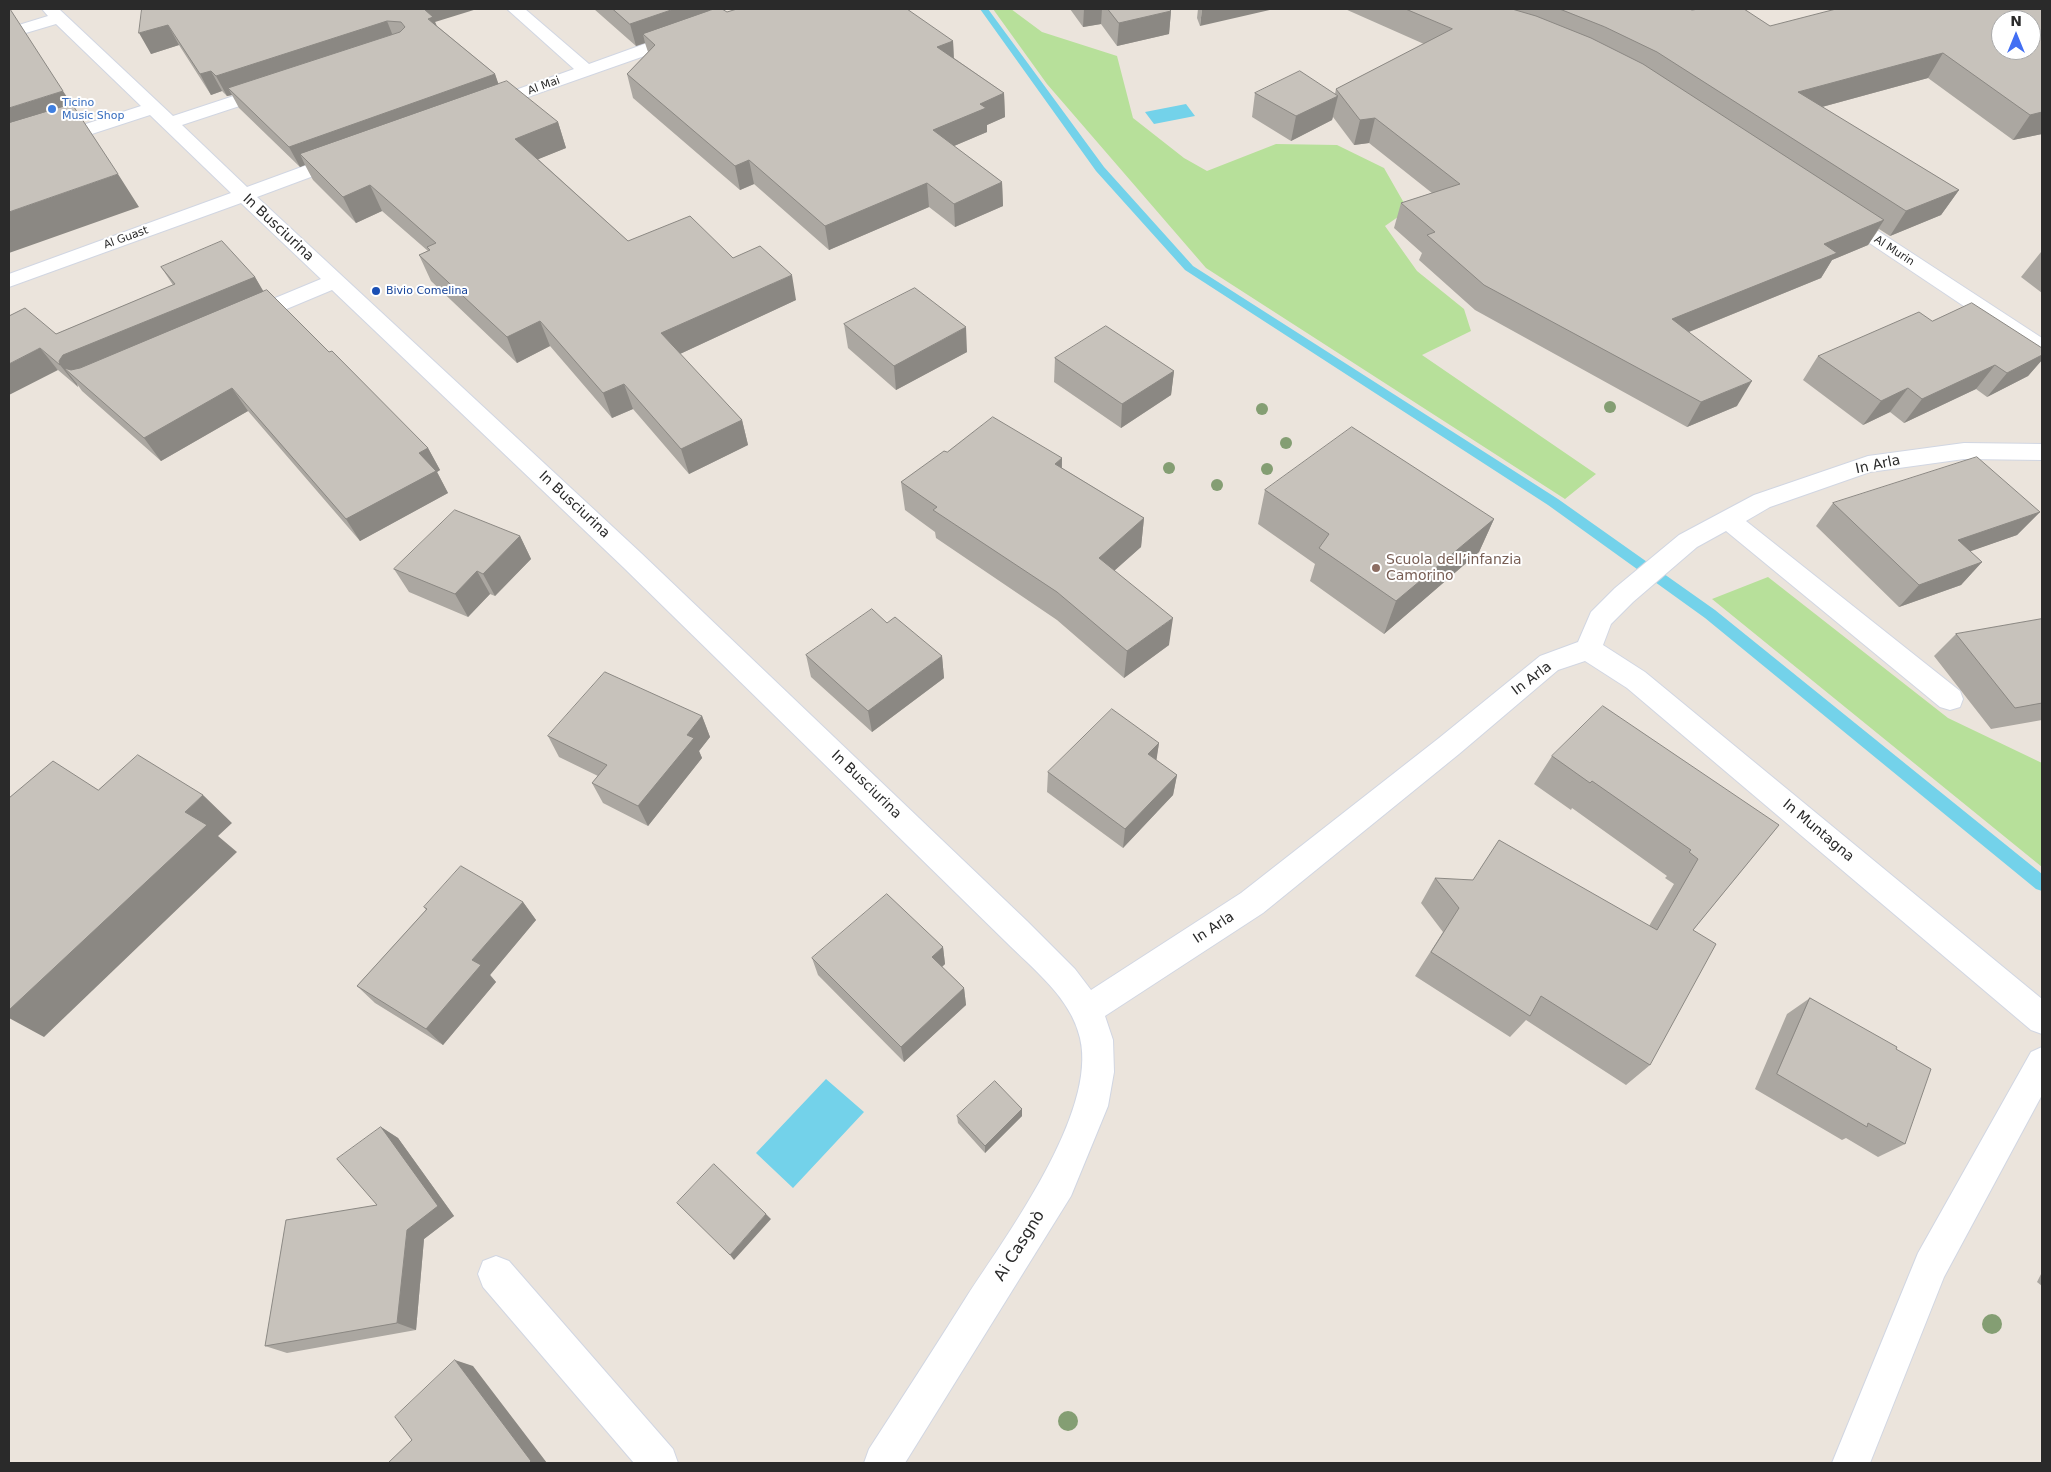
<!DOCTYPE html>
<html>
<head>
<meta charset="utf-8">
<style>
  body { margin:0 }
  #map { position:relative; width:2051px; height:1472px; overflow:hidden; background:#ebe4dc; font-family:"DejaVu Sans",sans-serif }
  canvas { display:block }
  .frame { position:absolute; inset:0; border:10px solid #2a2a2a; pointer-events:none }
  .north { position:absolute; left:1991px; top:10px; width:50px; height:50px; box-sizing:border-box; background:#fff; border:1px solid #aaa; border-radius:50%; rotate:0deg; font-size:14px; font-weight:700; line-height:20px; text-align:center; color:#2a2a2a }
  .north::after { content:''; display:block; margin:auto; width:18px; height:22px; background:#426ff3; clip-path:polygon(50% 0,100% 100%,50% 72%,0 100%) }
</style>
</head>
<body>
<div id="map">
<canvas width="2051" height="1472"></canvas>
<div class="frame"></div>
<div class="north">N</div>
</div>
<script>
const context = document.querySelector('canvas').getContext('2d');
context.lineJoin = 'round';
function fill(path, color) { context.fillStyle = color; context.fill(path, 'evenodd'); }
function trace(path, color, width, dash) { context.strokeStyle = color; context.lineWidth = width; context.lineCap = dash ? 'butt' : 'round'; context.setLineDash(dash || []); context.stroke(path); }
function label(font, color, halo, rows, align = 'center') {
  context.font = font + ' "DejaVu Sans",sans-serif'; context.lineWidth = 4; context.setLineDash([]); context.textBaseline = 'middle'; context.strokeStyle = halo; context.fillStyle = color; for (const [text, x, y, turn = 0] of rows) {
    context.save(); context.translate(x, y); context.rotate((+turn || 0) * Math.PI / 180); context.textAlign = isNaN(turn) ? turn : align; if (halo) context.strokeText(text, 0, 0); context.fillText(text, 0, 0); context.restore();
  }
}
fill(new Path2D(`
  M 993,9 L 1011,9 L 1042,32 L 1117,56 L 1133,118 L 1184,158 L 1207,171 L 1276,144 L 1337,145 L 1384,168 L 1408,210 L 1385,226 L 1417,271 L 1464,309 L 1471,331 L 1422,355 L 1596,474 L 1565,499 L 1206,268 L 1047,84 Z
  M 1768,577 L 1948,718 L 2042,763 L 2042,867 L 1712,599 Z`), '#b7e09a');
fill(new Path2D(`
  M 1186,104 L 1195,116 L 1154,124 L 1145,112 Z
  M 826,1079 L 864,1112 L 793,1188 L 756,1153 Z`), '#73d2ea');
fill(new Path2D(`
  M 980,9 L 988,9 L 1104,167 L 1193,266 L 1558,499 L 1715,610 L 2042,874 L 2042,891 L 2036,889 L 1705,618 L 1548,505 L 1185,270 L 1096,171 Z`), '#73d2ea');
const minor = new Path2D(`
  M 42,9 L 59,9 L 173,116 L 264,86 L 270,85 L 276,86 L 279,90 L 276,94 L 182,125 L 247,187 L 337,154 L 344,152 L 351,154 L 353,158 L 351,162 L 257,197 L 641,553 L 1027,921 L 1075,969 L 1091,990 L 1241,893 L 1439,738 L 1540,656 L 1578,642 L 1591,612 L 1615,588 L 1679,535 L 1754,495 L 1868,456 L 1964,443 L 2042,444 L 2042,460 L 1964,459 L 1870,472 L 1770,507 L 1746,521 L 1960,691 L 1963,699 L 1960,707 L 1950,710 L 1940,707 L 1726,531 L 1697,547 L 1633,602 L 1611,624 L 1603,645 L 1645,672 L 2042,999 L 2042,1034 L 2031,1030 L 1627,688 L 1585,661 L 1558,670 L 1459,754 L 1263,913 L 1105,1016 L 1113,1040 L 1114,1072 L 1108,1106 L 1071,1196 L 905,1463 L 864,1463 L 869,1449 C 902,1398 935,1347 967,1296 C 1006,1236 1098,1112 1080,1038 C 1071,998 1033,969 1005,941 L 623,567 L 332,290 L 253,323 L 246,325 L 239,323 L 235,318 L 239,313 L 321,279 L 241,203 L 9,287 L 9,274 L 231,193 L 150,115 L 9,161 L 9,149 L 141,106 L 56,24 L 9,38 L 9,28 L 48,16 Z
  M 507,9 L 525,9 L 589,64 L 675,33 L 687,33 L 689,37 L 687,41 L 488,111 L 482,110 L 479,106 L 482,102 L 574,69 Z
  M 1842,210 L 1849,212 L 2042,338 L 2042,355 L 2034,353 L 1835,220 L 1832,216 L 1835,212 Z
  M 2042,1047 L 2042,1095 L 1944,1277 L 1870,1463 L 1832,1463 L 1918,1253 L 2031,1052 Z
  M 496,1256 L 509,1261 L 673,1449 L 678,1463 L 634,1463 L 483,1287 L 478,1274 L 483,1261 Z`);
trace(minor, '#d1d6e2', 2);
fill(minor, '#fff');
context.fillStyle = '#849e73';
for (const [x, y, r] of [
  [1610,407,6],
  [1262,409,6],
  [1286,443,6],
  [1169,468,6],
  [1267,469,6],
  [1217,485,6],
  [1992,1324,10],
  [1068,1421,10]
]) { context.beginPath(); context.arc(x, y, r, 0, 2 * Math.PI); context.fill(); }
fill(new Path2D(`
  M 142,9 L 435,22 L 437,26 L 495,74 L 498,84 L 558,122 L 566,148 L 538,159 L 628,241 L 733,258 L 796,300 L 680,354 L 742,420 L 748,445 L 689,474 L 633,409 L 612,418 L 550,346 L 517,363 L 431,281 L 419,255 L 428,251 L 382,211 L 356,223 L 313,180 L 305,165 L 300,167 L 239,108 L 232,95 L 227,96 L 222,91 L 211,95 L 179,45 L 151,54 Z
  M 594,9 L 709,9 L 710,11 L 953,41 L 954,58 L 1004,93 L 1005,117 L 987,125 L 987,132 L 954,146 L 1002,182 L 1003,206 L 955,227 L 929,207 L 829,250 L 754,184 L 740,190 L 633,98 L 627,74 L 648,52 L 645,43 L 636,46 Z
  M 1070,9 L 1169,9 L 1171,11 L 1169,34 L 1117,46 L 1101,24 L 1083,27 Z
  M 1198,9 L 1202,9 L 1200,26 L 1197,18 Z
  M 1345,9 L 1689,9 L 1692,10 L 1770,26 L 2042,9 L 2042,134 L 2013,140 L 1928,78 L 1822,107 L 1959,190 L 1941,215 L 1890,236 L 1879,229 L 1868,245 L 1832,260 L 1821,278 L 1689,332 L 1737,406 L 1687,427 L 1475,310 L 1419,260 L 1422,253 L 1394,228 L 1401,203 L 1432,193 L 1369,143 L 1354,145 L 1333,117 L 1332,120 L 1291,141 L 1252,117 L 1255,93 L 1335,94 L 1336,89 L 1424,44 Z
  M 2042,251 L 2042,293 L 2021,277 L 2041,252 Z
  M 161,267 L 255,277 L 263,292 L 329,352 L 428,448 L 440,470 L 437,472 L 448,493 L 360,541 L 248,411 L 161,461 L 82,391 L 77,384 L 78,387 L 58,370 L 9,316 L 56,334 L 173,285 Z
  M 1932,321 L 2042,348 L 2042,360 L 2028,376 L 1987,397 L 1976,389 L 1904,423 L 1890,412 L 1863,425 L 1803,380 L 1818,356 Z
  M 844,324 L 967,352 L 896,390 L 848,348 Z
  M 1055,358 L 1174,371 L 1171,395 L 1121,428 L 1054,382 Z
  M 947,452 L 1062,458 L 1062,468 L 1144,518 L 1141,547 L 1114,571 L 1169,645 L 1124,678 L 1057,620 L 936,538 L 935,532 L 905,510 L 901,482 Z
  M 1265,490 L 1494,519 L 1479,552 L 1384,634 L 1310,581 L 1315,564 L 1258,524 Z
  M 1833,503 L 2040,512 L 2017,535 L 1970,551 L 1982,562 L 1961,585 L 1899,607 L 1816,526 Z
  M 520,536 L 531,559 L 495,596 L 490,594 L 468,617 L 409,592 L 394,569 Z
  M 2042,619 L 2042,720 L 1991,729 L 1934,656 L 1956,634 Z
  M 887,623 L 942,656 L 944,678 L 872,732 L 811,677 L 806,655 Z
  M 702,716 L 710,737 L 699,751 L 702,758 L 648,826 L 603,803 L 592,783 L 598,776 L 559,757 L 548,736 Z
  M 1159,743 L 1156,760 L 1177,775 L 1173,795 L 1123,848 L 1047,792 L 1048,772 Z
  M 1552,756 L 1779,825 L 1693,930 L 1650,1065 L 1626,1085 L 1526,1020 L 1510,1037 L 1415,976 L 1443,932 L 1421,903 L 1435,878 L 1649,926 L 1674,884 L 1665,878 L 1667,876 L 1572,808 L 1571,810 L 1534,784 Z
  M 523,902 L 536,920 L 490,975 L 496,982 L 443,1045 L 375,1003 L 357,986 L 426,910 L 424,907 Z
  M 943,947 L 945,964 L 942,967 L 964,988 L 966,1005 L 904,1062 L 818,975 L 812,958 Z
  M 1810,998 L 1896,1049 L 1905,1144 L 1878,1157 L 1846,1138 L 1842,1140 L 1755,1089 L 1787,1014 Z
  M 1022,1109 L 1022,1116 L 985,1153 L 958,1123 L 957,1116 Z
  M 381,1127 L 398,1138 L 454,1216 L 424,1239 L 416,1330 L 287,1353 L 265,1346 L 377,1205 Z
  M 2042,1272 L 2042,1286 L 2037,1282 Z`), '#aba7a1');
fill(new Path2D(`
  M 422,9 L 477,9 L 435,22 L 441,37 Z
  M 674,9 L 709,9 L 711,19 L 643,34 L 645,43 L 636,46 L 630,24 Z
  M 1084,9 L 1102,9 L 1101,24 L 1083,27 Z
  M 1202,9 L 1274,9 L 1200,26 Z
  M 1171,11 L 1169,34 L 1117,46 L 1119,23 Z
  M 387,21 L 395,41 L 228,88 L 232,95 L 227,96 L 216,76 Z
  M 168,25 L 179,45 L 151,54 L 139,33 Z
  M 953,41 L 954,64 L 937,47 Z
  M 1943,53 L 1928,78 L 1785,117 L 1798,92 Z
  M 211,71 L 222,91 L 211,95 L 200,74 Z
  M 495,74 L 502,94 L 300,154 L 305,165 L 300,167 L 289,147 Z
  M 63,91 L 84,123 L 9,147 L 9,108 Z
  M 1004,93 L 1005,117 L 987,125 L 987,132 L 935,154 L 933,130 L 980,104 Z
  M 1338,96 L 1332,120 L 1291,141 L 1296,116 Z
  M 2042,112 L 2042,134 L 2013,140 L 2030,115 Z
  M 1375,118 L 1369,143 L 1354,145 L 1360,120 Z
  M 558,122 L 566,148 L 524,165 L 515,139 Z
  M 749,160 L 754,184 L 740,190 L 735,166 Z
  M 118,174 L 139,207 L 9,253 L 9,212 Z
  M 1002,182 L 1003,206 L 955,227 L 954,204 Z
  M 927,183 L 929,207 L 829,250 L 825,226 Z
  M 370,185 L 382,211 L 356,223 L 343,197 Z
  M 1959,190 L 1941,215 L 1890,236 L 1906,211 Z
  M 1884,220 L 1868,245 L 1832,260 L 1821,278 L 1659,344 L 1672,319 L 1824,244 Z
  M 792,275 L 796,300 L 669,359 L 661,333 Z
  M 255,277 L 268,299 L 80,377 L 64,368 L 77,384 L 78,387 L 60,365 L 59,361 L 63,355 Z
  M 540,321 L 550,346 L 517,363 L 507,337 Z
  M 966,327 L 967,352 L 896,390 L 894,366 Z
  M 40,348 L 58,370 L 9,395 L 9,364 Z
  M 2042,355 L 2042,360 L 2028,376 L 1987,397 L 2007,373 Z
  M 1995,365 L 1976,389 L 1904,423 L 1922,399 Z
  M 1174,371 L 1171,395 L 1121,428 L 1122,404 Z
  M 1752,381 L 1737,406 L 1687,427 L 1701,402 Z
  M 624,384 L 633,409 L 612,418 L 603,393 Z
  M 232,388 L 248,411 L 161,461 L 144,438 Z
  M 1908,388 L 1890,412 L 1863,425 L 1881,401 Z
  M 742,420 L 748,445 L 689,474 L 681,449 Z
  M 428,448 L 440,470 L 437,472 L 448,493 L 360,541 L 346,519 L 419,453 Z
  M 1062,458 L 1061,487 L 1055,464 Z
  M 2040,512 L 2017,535 L 1937,563 L 1958,540 Z
  M 1144,518 L 1141,547 L 1097,586 L 1099,558 Z
  M 1494,519 L 1479,552 L 1384,634 L 1396,601 Z
  M 520,536 L 531,559 L 495,596 L 483,574 Z
  M 1982,562 L 1961,585 L 1899,607 L 1919,585 Z
  M 477,571 L 490,594 L 468,617 L 455,594 Z
  M 1173,618 L 1169,645 L 1124,678 L 1127,651 Z
  M 942,656 L 944,678 L 872,732 L 868,711 Z
  M 702,716 L 710,737 L 699,751 L 702,758 L 648,826 L 638,806 L 687,735 Z
  M 1159,743 L 1156,763 L 1148,754 Z
  M 1177,775 L 1173,795 L 1123,848 L 1125,829 Z
  M 203,795 L 232,823 L 218,836 L 237,852 L 44,1037 L 9,1018 L 9,1010 L 185,812 Z
  M 523,902 L 536,920 L 490,975 L 496,982 L 443,1045 L 426,1029 L 472,960 Z
  M 943,947 L 945,964 L 934,974 L 932,957 Z
  M 964,988 L 966,1005 L 904,1062 L 901,1047 Z
  M 1022,1109 L 1022,1116 L 985,1153 L 985,1146 Z
  M 381,1127 L 398,1138 L 454,1216 L 424,1239 L 416,1330 L 397,1323 L 407,1230 Z
  M 766,1214 L 771,1219 L 734,1260 L 730,1255 Z
  M 455,1360 L 473,1366 L 547,1463 L 529,1463 Z`), '#8b8883');
const building = new Path2D(`
  M 9,9 L 10,9 L 63,91 L 9,108 Z
  M 142,9 L 424,9 L 433,17 L 428,19 L 495,74 L 289,147 L 228,88 L 400,32 L 405,27 L 401,22 L 387,21 L 216,76 L 211,71 L 200,74 L 168,25 L 139,33 Z
  M 613,9 L 674,9 L 630,24 Z
  M 714,9 L 722,9 L 727,12 L 737,9 L 907,9 L 953,41 L 937,47 L 1004,93 L 980,104 L 986,108 L 933,130 L 1002,182 L 954,204 L 927,183 L 825,226 L 749,160 L 735,166 L 627,74 L 655,45 L 643,34 Z
  M 1108,9 L 1169,9 L 1171,11 L 1119,23 Z
  M 1406,9 L 1512,9 L 1536,16 L 1591,38 L 1643,64 L 1884,220 L 1824,244 L 1837,253 L 1672,319 L 1752,381 L 1701,402 L 1484,285 L 1427,235 L 1435,232 L 1401,203 L 1460,184 L 1375,118 L 1360,120 L 1336,89 L 1452,29 Z
  M 1560,9 L 1689,9 L 1692,10 L 1699,9 L 1744,9 L 1770,26 L 1836,9 L 2042,9 L 2042,112 L 2030,115 L 1943,53 L 1798,92 L 1959,190 L 1906,211 L 1657,52 L 1605,27 ZM 2001,20 L 2031,20 L 2031,50 L 2001,50 Z
  M 1300,71 L 1338,96 L 1296,116 L 1255,93 Z
  M 507,81 L 558,122 L 515,139 L 628,241 L 690,216 L 733,258 L 760,246 L 792,275 L 661,333 L 742,420 L 681,449 L 624,384 L 603,393 L 540,321 L 507,337 L 419,255 L 430,250 L 427,247 L 436,243 L 370,185 L 343,197 L 300,154 Z
  M 72,104 L 118,174 L 9,212 L 9,123 Z
  M 222,241 L 255,277 L 63,355 L 59,361 L 60,365 L 40,348 L 9,364 L 9,316 L 25,308 L 56,334 L 175,284 L 161,267 Z
  M 915,288 L 966,327 L 894,366 L 844,324 Z
  M 267,290 L 329,352 L 332,351 L 428,448 L 419,453 L 436,471 L 346,519 L 232,388 L 144,438 L 64,368 L 71,370 L 80,368 Z
  M 1972,303 L 2042,348 L 2042,355 L 2007,373 L 1995,365 L 1922,399 L 1908,388 L 1881,401 L 1818,356 L 1919,312 L 1932,321 Z
  M 1106,326 L 1174,371 L 1122,404 L 1055,358 Z
  M 993,417 L 1062,458 L 1055,464 L 1144,518 L 1099,558 L 1173,618 L 1127,651 L 1057,592 L 933,510 L 937,507 L 901,482 L 944,451 L 947,452 Z
  M 1352,427 L 1494,519 L 1396,601 L 1319,548 L 1329,534 L 1265,490 Z
  M 1977,457 L 2040,512 L 1958,540 L 1982,562 L 1919,585 L 1833,503 Z
  M 455,510 L 520,536 L 483,574 L 477,571 L 455,594 L 394,569 Z
  M 872,609 L 887,623 L 895,617 L 942,656 L 868,711 L 806,655 Z
  M 2042,619 L 2042,703 L 2015,708 L 1956,634 Z
  M 605,672 L 702,716 L 687,735 L 694,738 L 638,806 L 592,783 L 607,765 L 548,736 Z
  M 1603,706 L 1779,825 L 1693,930 L 1716,944 L 1650,1065 L 1541,996 L 1530,1016 L 1431,952 L 1459,908 L 1435,878 L 1473,880 L 1499,840 L 1657,930 L 1698,859 L 1689,852 L 1691,850 L 1592,781 L 1590,783 L 1552,756 Z
  M 1112,709 L 1159,743 L 1148,754 L 1177,775 L 1125,829 L 1048,772 Z
  M 138,755 L 203,795 L 185,812 L 207,825 L 9,1010 L 9,798 L 53,761 L 98,790 Z
  M 461,866 L 523,902 L 472,960 L 481,965 L 426,1029 L 357,986 L 427,909 L 424,907 Z
  M 887,894 L 943,947 L 932,957 L 964,988 L 901,1047 L 812,958 Z
  M 1810,998 L 1897,1047 L 1896,1049 L 1931,1069 L 1905,1144 L 1868,1123 L 1867,1127 L 1777,1074 Z
  M 995,1081 L 1022,1109 L 985,1146 L 957,1116 Z
  M 381,1127 L 438,1206 L 407,1230 L 397,1323 L 265,1346 L 286,1220 L 377,1205 L 337,1159 Z
  M 714,1164 L 766,1214 L 730,1255 L 677,1203 Z
  M 455,1360 L 531,1461 L 529,1463 L 388,1463 L 412,1440 L 395,1417 Z`);
fill(building, '#c7c2bb');
trace(building, '#8b8883', 1);
for (const [x, y, r, color] of [
  [52,109,5,"#3f7fe0"],
  [376,291,5,"#1a4fb4"],
  [1376,568,5,"#8d6e63"]
]) { const dot = new Path2D(); dot.arc(x, y, r, 0, 2 * Math.PI); context.fillStyle = color; context.fill(dot); trace(dot, '#fff', 2); }
label('11px', '#2a2a2a', '#fff', [
  ["Al Mai",544,86,-20],
  ["Al Guast",126,238,-20],
  ["Al Murin",1894,251,33]
]);
label('11px', '#366cbe', '#fff', [
  ["Ticino",62,103],
  ["Music Shop",62,116]
], 'left');
label('11px', '#164399', '#fff', [
  ["Bivio Comelina",386,291]
], 'left');
label('14px', '#2a2a2a', '#fff', [
  ["In Busciurina",278,228,43],
  ["In Arla",1878,465,-12],
  ["In Busciurina",574,505,43],
  ["In Arla",1532,679,-37],
  ["In Busciurina",866,785,44],
  ["In Muntagna",1818,831,40],
  ["In Arla",1214,928,-33]
]);
label('14px', '#785e54', '#fff', [
  ["Scuola dell’infanzia",1386,560],
  ["Camorino",1386,576]
], 'left');
label('16px', '#2a2a2a', '#fff', [
  ["Ai Casgnò",1020,1246,-58]
]);
</script>
</body>
</html>
